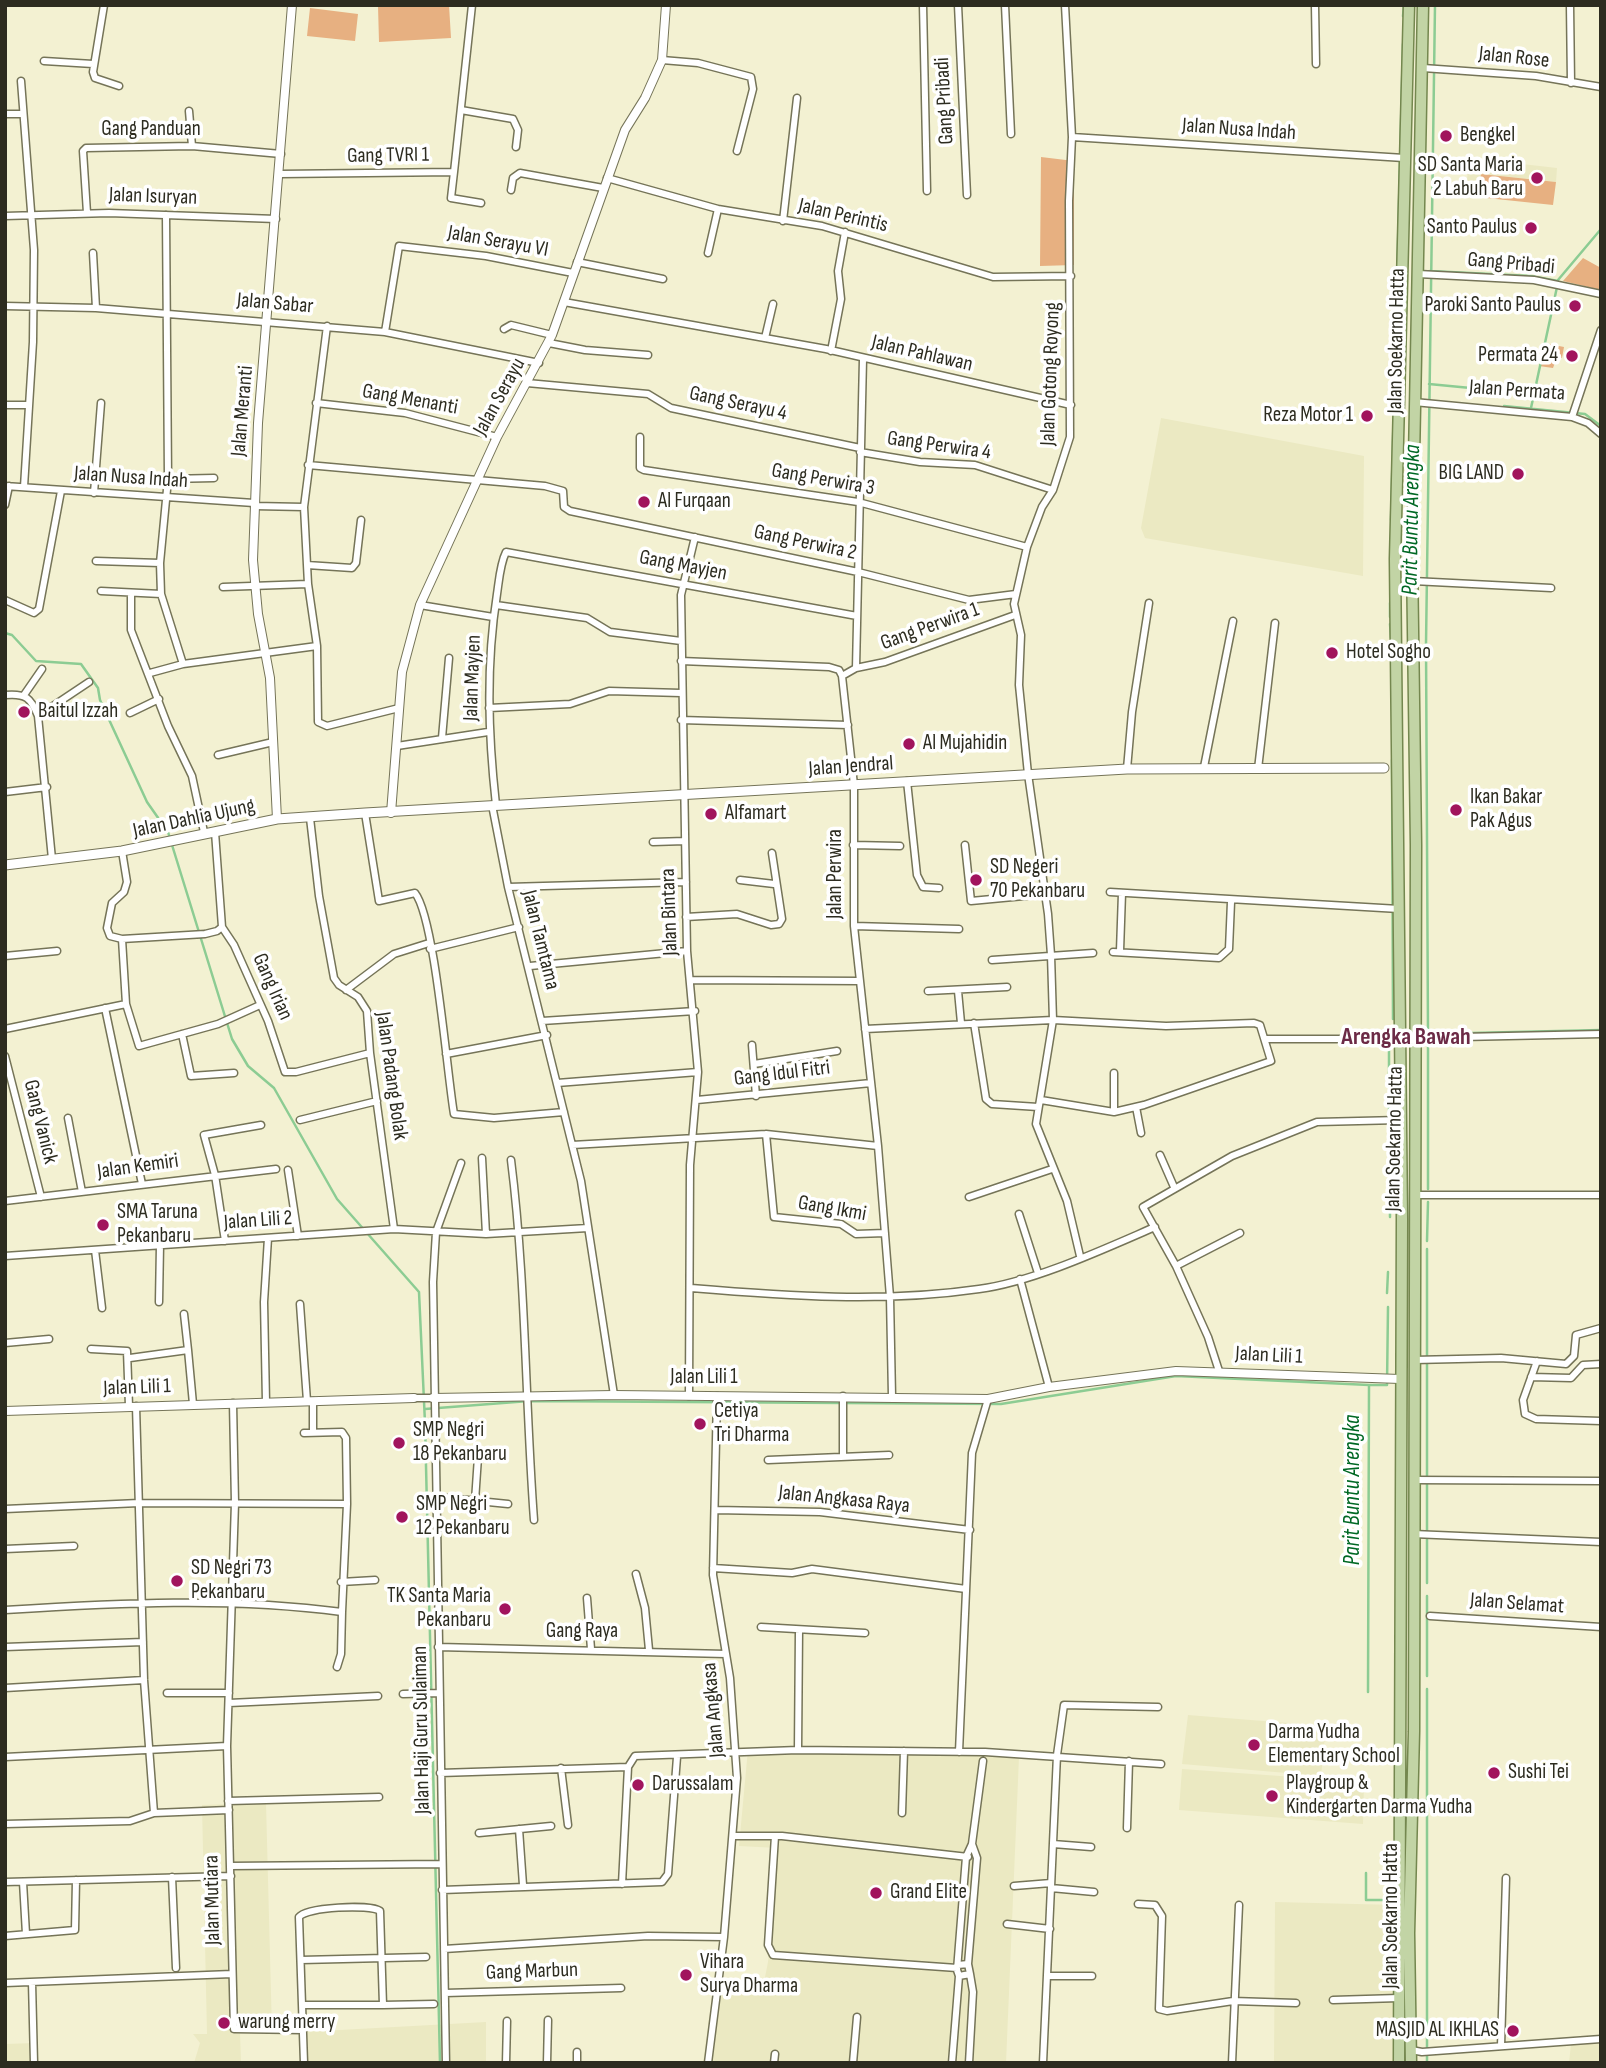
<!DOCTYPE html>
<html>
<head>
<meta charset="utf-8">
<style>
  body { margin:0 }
  #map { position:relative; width:1606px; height:2068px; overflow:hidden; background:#f3f1d2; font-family:"Sofia Sans Condensed",sans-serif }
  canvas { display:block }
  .frame { position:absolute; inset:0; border:7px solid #2d2c20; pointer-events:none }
</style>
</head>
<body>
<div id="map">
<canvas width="1606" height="2068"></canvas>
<div class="frame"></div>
</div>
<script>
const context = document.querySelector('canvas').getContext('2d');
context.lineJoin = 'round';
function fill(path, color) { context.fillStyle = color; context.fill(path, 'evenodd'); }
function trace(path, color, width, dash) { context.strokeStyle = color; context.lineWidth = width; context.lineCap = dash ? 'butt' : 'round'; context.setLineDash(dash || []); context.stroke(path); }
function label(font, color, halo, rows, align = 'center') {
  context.font = font + ' "Sofia Sans Condensed",sans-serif'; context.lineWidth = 7; context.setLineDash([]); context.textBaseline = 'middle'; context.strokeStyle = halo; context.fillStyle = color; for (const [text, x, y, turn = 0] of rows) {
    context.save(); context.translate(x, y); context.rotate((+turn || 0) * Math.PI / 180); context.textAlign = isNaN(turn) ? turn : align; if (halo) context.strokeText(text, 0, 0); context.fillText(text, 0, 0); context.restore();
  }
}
fill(new Path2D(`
  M 1469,158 L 1557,168 L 1556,182 L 1481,174 L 1478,193 L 1466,192 Z
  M 1161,418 L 1364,456 L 1363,576 L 1145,538 L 1141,528 Z
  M 1188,1715 L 1326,1726 L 1321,1776 L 1182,1764 Z
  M 748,1749 L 1019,1757 L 1006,2063 L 703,2063 L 714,1980 L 764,1982 L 768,1962 L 778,1848 L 739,1846 Z
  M 1182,1769 L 1364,1782 L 1363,1824 L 1179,1810 Z
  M 266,1803 L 272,2032 L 240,2033 L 241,2063 L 194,2063 L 200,2043 L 193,2034 L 207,2034 L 202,1805 Z
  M 1275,1902 L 1396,1905 L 1398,2063 L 1274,2063 Z
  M 486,2022 L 486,2063 L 303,2063 L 303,2032 Z
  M 35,2043 L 36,2063 L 5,2063 L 5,2044 Z
  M 1601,2043 L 1601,2063 L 1569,2063 L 1571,2044 Z`), '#ebe9c2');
fill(new Path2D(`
  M 449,5 L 451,38 L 379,42 L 378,6 Z
  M 310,8 L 358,14 L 355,41 L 307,36 Z
  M 1041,157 L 1074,161 L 1074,265 L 1040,266 Z
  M 1481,174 L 1556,182 L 1553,205 L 1477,197 Z
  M 1583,258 L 1601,268 L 1601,290 L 1563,281 Z
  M 1549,344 L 1564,347 L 1562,358 L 1557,357 L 1553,368 L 1539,366 L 1543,350 L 1548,351 Z`), '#e7b081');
trace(new Path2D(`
  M 1403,16 L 1404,5
  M 1430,271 L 1531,276 L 1558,281
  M 1558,280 L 1601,229
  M 1429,384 L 1533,394
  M 1504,406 L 1585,414 L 1601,426
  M 1531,408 L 1557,287
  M 1391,520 L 1403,44
  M 1390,617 L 1390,603
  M 1390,624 L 1391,638
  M 5,633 L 12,635 L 36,661 L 81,664 L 98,688 L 100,700 L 147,802 L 168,832 L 232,1039 L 248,1066 L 274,1088 L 337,1199 L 419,1292 L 425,1423 L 440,2063
  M 1392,760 L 1393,1019
  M 1428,1034 L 1601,1030
  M 1428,1035 L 1426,644 L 1435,5
  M 1389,1078 L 1389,1037
  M 1389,1100 L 1390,1217
  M 1428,1189 L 1428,1040
  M 1427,1241 L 1428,1202
  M 1427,1249 L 1427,1583
  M 1387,1293 L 1388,1272
  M 425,1409 L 529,1401 L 1001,1404 L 1176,1376 L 1369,1385
  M 1427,1676 L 1427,1596
  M 1368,1692 L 1369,1385 L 1387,1385 L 1388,1307
  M 1366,1873 L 1366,1900 L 1388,1900
  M 1427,2063 L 1427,1689`), '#8ccc93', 2.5);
const minor = new Path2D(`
  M 104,5 L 93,72 L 95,78 L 119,86
  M 923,5 L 927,191
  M 958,5 L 967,195
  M 1005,5 L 1011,134
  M 1065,5 L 1072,137 L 1069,201 L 1070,437 L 1053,490 L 1042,507 L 1027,547 L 1014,604 L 1021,635 L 1019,685 L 1028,774 L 1048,914 L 1051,955 L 1053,1020 L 1036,1124 L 1067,1201 L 1080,1256
  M 1315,5 L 1316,64
  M 1570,5 L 1571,83
  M 662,60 L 698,63 L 751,77 L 753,89 L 737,151
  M 44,61 L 93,64
  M 1423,68 L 1536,76 L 1601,87
  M 21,81 L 34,250 L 33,342 L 24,487
  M 461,110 L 513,119 L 518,130 L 516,147
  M 189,111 L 192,146
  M 5,114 L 22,114
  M 1072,137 L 1404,158
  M 454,172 L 451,198 L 481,203
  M 280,174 L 454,172 L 472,5
  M 607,178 L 718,209 L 822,226 L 993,277 L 1071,276
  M 511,190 L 513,178 L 520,173 L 603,188
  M 87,213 L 83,151 L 86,148 L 192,146 L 281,154
  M 166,215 L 168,479 L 160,563 L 161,594 L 183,664
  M 5,216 L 109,213 L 276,219
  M 783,221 L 797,98
  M 93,253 L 96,308
  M 708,253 L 718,209
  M 577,262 L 663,279
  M 1418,274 L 1534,280 L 1601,294
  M 564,302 L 826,349 L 1071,405
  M 5,306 L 96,308 L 385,332 L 539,363
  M 327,326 L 304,507 L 308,584 L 317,646 L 318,722 L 327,726 L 399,708
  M 504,329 L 511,325 L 552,335
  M 385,332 L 399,246 L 486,256 L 573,273
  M 765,338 L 773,304
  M 549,343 L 585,350 L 648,355
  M 831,351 L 841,299 L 838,271 L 845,232
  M 527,383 L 648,394 L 671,408 L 860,448
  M 1414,402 L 1572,417 L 1588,423 L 1601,434
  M 316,403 L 405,413 L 497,437
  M 5,405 L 29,405
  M 1572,417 L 1601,330
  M 640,437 L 640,468 L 644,470 L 858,502 L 1027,547
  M 860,452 L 920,462 L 975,465 L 1053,490
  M 308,465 L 545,486 L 563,491 L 564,507 L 570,511 L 858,572 L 969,600 L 1016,594
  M 168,479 L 214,478
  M 5,486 L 254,503
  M 94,493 L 101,403
  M 5,505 L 9,486
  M 254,506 L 304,507
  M 96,561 L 160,563
  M 307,565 L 352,568 L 356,563 L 361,520
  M 1413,581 L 1551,588
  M 223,587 L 308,584
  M 101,591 L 161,594
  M 131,593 L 131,630 L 168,726 L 192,776 L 204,832
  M 5,600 L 34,613 L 39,609 L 61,491
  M 420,605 L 493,617
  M 496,605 L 587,618 L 610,632 L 681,641
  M 681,661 L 829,667 L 839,670 L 842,676
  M 856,668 L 863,359
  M 150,673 L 183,664 L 317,646
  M 5,695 C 26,693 31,698 38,716 L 52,859
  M 24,695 L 42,669
  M 489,708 L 570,704 L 609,691 L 681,693
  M 130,713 L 159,699
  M 38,716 L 89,682
  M 681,720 L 848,725
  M 442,738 L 449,658
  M 397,746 L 488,732
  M 218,755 L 273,742
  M 1204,767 L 1233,621
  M 1127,769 L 1132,712 L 1149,603
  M 1258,769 L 1275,623
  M 907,781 L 917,875 L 923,887 L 939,888
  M 5,792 L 47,787
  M 492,805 L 508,887 L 581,1181 L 614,1395
  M 496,805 C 488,733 486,665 497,594 C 499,581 500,564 506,552 L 857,616
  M 365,813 L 379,901 L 415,893 C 435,918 447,1074 454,1114 L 494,1118 L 564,1112
  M 310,818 L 319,896 L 334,978 L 339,985 L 358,997 L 367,1011 L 370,1053 L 394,1229
  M 215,832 L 222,927 L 234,945 L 268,1021 L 285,1072 L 296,1072 L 370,1053
  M 653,842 L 685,841
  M 853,845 L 900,846
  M 965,845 L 971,901 L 1045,894
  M 122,851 L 127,882 L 124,892 L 112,903 L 107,928 L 110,936 L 122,939 L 205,934 L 217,931 L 222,927
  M 740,880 L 774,884
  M 508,887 L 686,882
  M 1110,892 L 1399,909
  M 686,917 L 737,914 L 771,925 L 779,924 L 782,919 L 772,853
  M 854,926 L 959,929
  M 122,939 L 126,1004 L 139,1046 L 218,1024 L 260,1005
  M 430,949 L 519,927
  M 1120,951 L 1122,893
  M 1113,952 L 1219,958 L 1229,949 L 1231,902
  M 5,956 L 57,951
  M 992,960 L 1093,953
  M 530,966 L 687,951
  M 691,980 L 859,981
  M 346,990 L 394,954 L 429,943
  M 928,991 L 1007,987
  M 958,991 L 961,1023
  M 105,1008 L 142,1184
  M 542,1021 L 695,1011
  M 974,1023 L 986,1099 L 992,1104 L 1038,1107
  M 5,1029 L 126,1004
  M 865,1029 L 1053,1020 L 1166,1026 L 1254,1023 L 1260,1025 L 1271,1061 L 1144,1105 L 1114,1112 L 1041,1100
  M 182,1034 L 191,1076 L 234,1073
  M 1415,1038 L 1601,1034
  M 1266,1039 L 1366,1039 L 1398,1035
  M 752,1045 L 756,1096
  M 446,1054 L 547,1035
  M 5,1056 L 41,1197
  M 754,1064 L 837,1051
  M 1114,1073 L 1114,1112
  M 557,1083 L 698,1072
  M 697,1100 L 871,1083
  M 1136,1107 L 1141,1133
  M 68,1118 L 82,1192
  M 300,1120 L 377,1101
  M 766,1134 L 774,1217 L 841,1224 L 856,1234 L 885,1233
  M 572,1145 L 766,1134 L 878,1146
  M 1160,1155 L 1174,1187
  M 482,1158 L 486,1234
  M 511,1160 C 526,1279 525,1400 534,1520
  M 288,1170 L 298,1236
  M 1415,1195 L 1601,1195
  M 969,1197 L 1052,1169
  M 5,1201 L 276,1169
  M 1019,1214 L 1038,1273
  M 1240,1233 L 1176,1266 L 1143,1207 L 1232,1156 L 1317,1122 L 1400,1120
  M 225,1241 L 215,1175 L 204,1135 L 261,1125
  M 95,1250 L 102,1308
  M 5,1256 L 394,1229 L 486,1234 L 588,1228
  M 1176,1266 L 1208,1337 L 1219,1371
  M 1020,1279 L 1049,1387
  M 691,1288 C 787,1296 883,1303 979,1289 C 1033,1282 1104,1249 1155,1227
  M 159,1302 L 160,1245
  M 300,1304 L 307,1401
  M 184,1314 L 188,1350
  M 5,1343 L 49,1339
  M 91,1349 L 127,1351 L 129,1406
  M 130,1358 L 188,1350 L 193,1404
  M 1414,1360 L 1501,1358 L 1566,1364 L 1574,1356 L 1576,1335 L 1601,1328
  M 1537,1361 L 1523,1400 L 1525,1414 L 1536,1419 L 1601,1421
  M 1531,1377 L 1571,1378 L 1583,1365 L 1601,1364
  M 689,1396 L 690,1165 L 698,1072 L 687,951 L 681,595 L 695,537
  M 843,1396 L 843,1457
  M 892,1396 L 890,1297 L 878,1146 L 854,926 L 854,785 L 842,676 L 856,668 L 885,662 L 1015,615
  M 414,1398 L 433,1398
  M 266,1402 L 264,1302 L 268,1238
  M 313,1431 L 313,1401
  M 304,1433 L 342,1432 L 346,1438 L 347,1504
  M 768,1460 L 889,1455
  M 1414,1480 L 1601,1481
  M 438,1497 L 508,1504
  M 475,1501 L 478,1457
  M 5,1509 L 139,1503 L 347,1504 L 342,1612 C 230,1597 117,1603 5,1610
  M 715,1510 L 820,1512 L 970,1530
  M 1413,1534 L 1601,1542
  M 5,1549 L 74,1546
  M 713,1568 L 792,1573 L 812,1569 L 966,1589
  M 636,1574 L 645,1608 L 649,1650
  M 341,1582 L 375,1580
  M 587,1598 L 591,1649
  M 1430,1616 L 1601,1627
  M 761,1627 L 865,1633
  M 5,1647 L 143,1642
  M 438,1647 L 726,1654
  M 337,1667 L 341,1654 L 342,1612
  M 5,1688 L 144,1680
  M 167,1693 L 229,1693
  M 403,1694 L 439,1693
  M 229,1703 L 378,1696
  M 227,1746 L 235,1503 L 233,1403
  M 798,1750 L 799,1630
  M 959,1752 L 972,1453 L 988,1399
  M 5,1757 L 227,1746 L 234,2029 L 303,2030
  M 561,1768 L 568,1825
  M 440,1773 L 628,1767
  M 228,1801 L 379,1797
  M 154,1813 L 229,1810
  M 902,1813 L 904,1751
  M 5,1824 L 130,1821 L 154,1813 L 144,1680 L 136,1406
  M 1127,1828 L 1129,1761
  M 519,1829 L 523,1885
  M 479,1833 L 551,1826
  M 733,1836 L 782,1836 L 968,1857
  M 775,1836 L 768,1945 L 773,1955 L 957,1968
  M 972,1844 L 983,1761
  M 1053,1844 L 1091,1847
  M 230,1866 L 442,1864
  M 172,1877 L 176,1968
  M 5,1882 L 231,1876
  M 23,1882 L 26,1934
  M 622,1884 L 628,1767 L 635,1756 L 798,1750 L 985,1752 L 1161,1764
  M 1014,1886 L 1051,1883
  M 1051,1888 L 1094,1892
  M 442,1890 L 662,1882 L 668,1874 L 677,1757
  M 1138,1904 L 1155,1905 L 1162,1916 L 1159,2009 L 1167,2011 L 1233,2001 L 1296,2003
  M 1007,1924 L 1050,1929
  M 5,1936 L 75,1930 L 76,1880
  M 444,1949 L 648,1936 L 724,1937
  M 301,1960 L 426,1957
  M 958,1965 L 968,1964 L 970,1974 L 959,1976 L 957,1970 L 966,1857 L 972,1844 L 977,1858 L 968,1964
  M 1049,1976 L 1092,1976
  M 32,1982 L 34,2063
  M 5,1983 L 232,1974
  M 445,1993 L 621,1988
  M 1333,2000 L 1399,1998
  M 302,2005 L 383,2005 L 380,1911 C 370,1904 306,1907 299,1917 L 304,2063
  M 383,2005 L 434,2004
  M 1501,2046 L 1506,1878
  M 1411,2050 L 1422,2052 L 1601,2039
  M 446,2063 L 433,1282 L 436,1232 L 461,1163
  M 506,2063 L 507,2021
  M 547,2063 L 548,2020
  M 577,2063 L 577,2052
  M 708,2063 L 724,1937 L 737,1778 L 730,1678 L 713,1575 L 717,1396
  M 774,2063 L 775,2054
  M 853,2063 L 857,2017
  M 952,2063 L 959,1976
  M 969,2063 L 973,1992 L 970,1974
  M 1043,2063 L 1057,1755 L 1064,1705 L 1158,1707
  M 1232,2063 L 1239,1905`);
const tertiary = new Path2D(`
  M 391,813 L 402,672 L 420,605 L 497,437 L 552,335 L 625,130 L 645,98 L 662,60 L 666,5
  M 277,819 L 270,678 L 258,614 L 253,560 L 258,423 L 292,5
  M 433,1398 L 614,1395 L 988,1399 L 1049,1387 L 1176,1371 L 1400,1379
  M 5,1411 L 414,1398`);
const secondary = new Path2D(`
  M 5,865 L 122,851 L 277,819 L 365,813 L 1127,769 L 1384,768`);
const primary = new Path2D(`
  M 1399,2063 L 1402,1219 L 1395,559 L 1409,5
  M 1411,2063 L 1409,1933 L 1414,1732 L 1416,845 L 1412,558 L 1423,5`);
trace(minor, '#757458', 9);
trace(tertiary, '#757458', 10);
trace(secondary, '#757458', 11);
trace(primary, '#74874f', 13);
trace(minor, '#fff', 6);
trace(tertiary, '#fff', 8);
trace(secondary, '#fff', 9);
trace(primary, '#c2d4a5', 10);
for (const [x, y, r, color] of [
  [1446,136,7,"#a1145d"],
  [1537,178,7,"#a1145d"],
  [1531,228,7,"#a1145d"],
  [1575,306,7,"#a1145d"],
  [1572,356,7,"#a1145d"],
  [1367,416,7,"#a1145d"],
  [1518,474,7,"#a1145d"],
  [644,502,7,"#a1145d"],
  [1332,653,7,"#a1145d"],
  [24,712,7,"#a1145d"],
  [909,744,7,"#a1145d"],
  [1456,810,7,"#a1145d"],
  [711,814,7,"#a1145d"],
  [976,880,7,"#a1145d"],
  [103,1225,7,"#a1145d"],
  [700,1424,7,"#a1145d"],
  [399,1443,7,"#a1145d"],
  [402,1517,7,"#a1145d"],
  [177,1581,7,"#a1145d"],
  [505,1609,7,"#a1145d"],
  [1254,1745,7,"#a1145d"],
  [1494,1773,7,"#a1145d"],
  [638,1785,7,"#a1145d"],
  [1272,1796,7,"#a1145d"],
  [876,1893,7,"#a1145d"],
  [686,1975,7,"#a1145d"],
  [224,2023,7,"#a1145d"],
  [1513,2031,7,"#a1145d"]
]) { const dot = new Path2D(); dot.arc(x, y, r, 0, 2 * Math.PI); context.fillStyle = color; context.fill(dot); trace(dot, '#fff', 2.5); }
label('21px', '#2d2c20', '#fff', [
  ["Jalan Rose",1514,58,6],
  ["Gang Pribadi",945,101,-93],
  ["Gang Panduan",151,130],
  ["Jalan Nusa Indah",1239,130,4],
  ["Gang TVRI 1",388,156,-1],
  ["Jalan Isuryan",153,197,2],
  ["Jalan Perintis",843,216,13],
  ["Jalan Serayu VI",498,242,10],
  ["Gang Pribadi",1511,264,5],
  ["Jalan Sabar",275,304,5],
  ["Jalan Soekarno Hatta",1397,341,-89],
  ["Jalan Pahlawan",922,354,13],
  ["Jalan Gotong Royong",1051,374,-88],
  ["Jalan Permata",1517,391,4],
  ["Jalan Serayu",500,397,-61],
  ["Gang Menanti",410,400,10],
  ["Gang Serayu 4",738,404,12],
  ["Jalan Meranti",243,411,-85],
  ["Gang Perwira 4",939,446,8],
  ["Jalan Nusa Indah",131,478,4],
  ["Gang Perwira 3",823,480,10],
  ["Gang Perwira 2",805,543,12],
  ["Gang Mayjen",683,566,11],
  ["Gang Perwira 1",930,627,-20],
  ["Jalan Mayjen",473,678,-88],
  ["Jalan Jendral",851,767,-4],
  ["Jalan Dahlia Ujung",194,819,-12],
  ["Jalan Perwira",836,874,-90],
  ["Jalan Bintara",670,912,-92],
  ["Jalan Tamtama",540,940,76],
  ["Gang Irian",272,987,66],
  ["Gang Idul Fitri",782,1074,-7],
  ["Jalan Padang Bolak",391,1076,82],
  ["Gang Vanick",40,1122,76],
  ["Jalan Soekarno Hatta",1395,1139,-89],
  ["Jalan Kemiri",138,1167,-8],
  ["Gang Ikmi",832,1209,10],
  ["Jalan Lili 2",258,1221,-4],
  ["Jalan Lili 1",1269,1356,3],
  ["Jalan Lili 1",704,1378],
  ["Jalan Lili 1",137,1388,-2],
  ["Jalan Angkasa Raya",844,1500,6],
  ["Jalan Selamat",1517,1604,4],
  ["Gang Raya",582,1632],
  ["Jalan Angkasa",714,1710,-95],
  ["Jalan Haji Guru Sulaiman",422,1730,-91],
  ["Jalan Mutiara",213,1900,-91],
  ["Jalan Soekarno Hatta",1392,1916,-90],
  ["Gang Marbun",532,1972,-2]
]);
label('21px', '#2d2c20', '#fff', [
  ["Bengkel",1460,136],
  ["SD Santa Maria",1523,166,"right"],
  ["2 Labuh Baru",1523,190,"right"],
  ["Santo Paulus",1517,228,"right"],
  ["Paroki Santo Paulus",1561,306,"right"],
  ["Permata 24",1558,356,"right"],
  ["Reza Motor 1",1353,416,"right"],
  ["BIG LAND",1504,474,"right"],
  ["Al Furqaan",658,502],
  ["Hotel Sogho",1346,653],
  ["Baitul Izzah",38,712],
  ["Al Mujahidin",923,744],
  ["Ikan Bakar",1470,798],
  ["Pak Agus",1470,822],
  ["Alfamart",725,814],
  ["SD Negeri",990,868],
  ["70 Pekanbaru",990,892],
  ["SMA Taruna",117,1213],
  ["Pekanbaru",117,1237],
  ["Cetiya",714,1412],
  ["Tri Dharma",714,1436],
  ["SMP Negri",413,1431],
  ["18 Pekanbaru",413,1455],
  ["SMP Negri",416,1505],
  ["12 Pekanbaru",416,1529],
  ["SD Negri 73",191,1569],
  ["Pekanbaru",191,1593],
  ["TK Santa Maria",491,1597,"right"],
  ["Pekanbaru",491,1621,"right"],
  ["Darma Yudha",1268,1733],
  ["Elementary School",1268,1757],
  ["Sushi Tei",1508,1773],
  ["Playgroup &",1286,1784],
  ["Kindergarten Darma Yudha",1286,1808],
  ["Darussalam",652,1785],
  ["Grand Elite",890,1893],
  ["Vihara",700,1963],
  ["Surya Dharma",700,1987],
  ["warung merry",238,2023],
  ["MASJID AL IKHLAS",1499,2031,"right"]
], 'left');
label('italic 23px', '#006824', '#fff', [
  ["Parit Buntu Arengka",1412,520,-89],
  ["Parit Buntu Arengka",1353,1490,-90]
]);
label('bold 24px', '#6c2a46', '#fff', [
  ["Arengka Bawah",1406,1038]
]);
</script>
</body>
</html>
